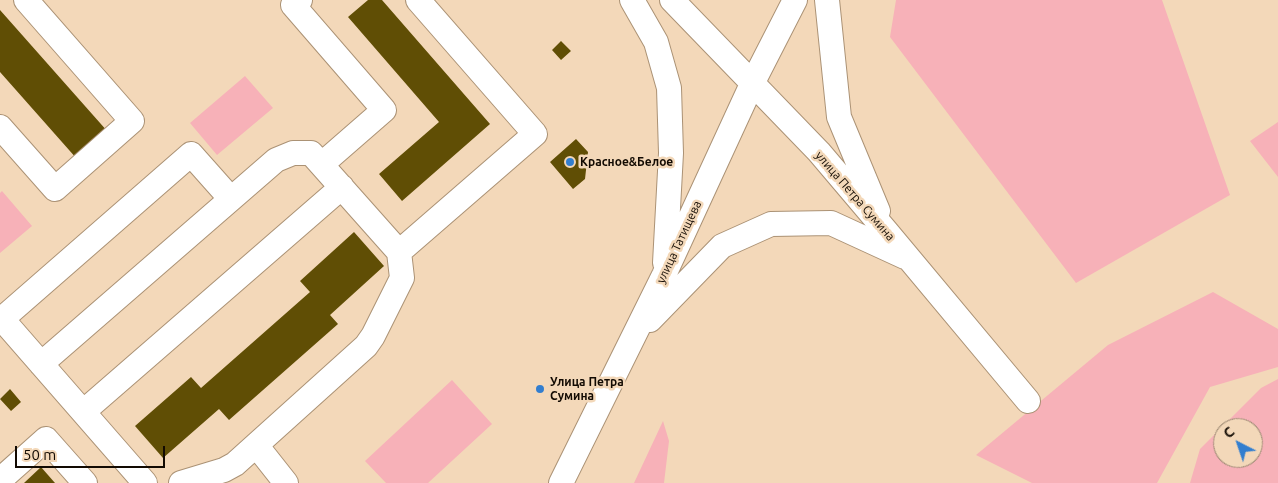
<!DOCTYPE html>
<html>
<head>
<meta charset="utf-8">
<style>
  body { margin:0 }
  #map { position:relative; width:1278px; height:483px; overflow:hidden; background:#f3d8b9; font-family:Ubuntu,sans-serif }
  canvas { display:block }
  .north { position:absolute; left:1213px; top:418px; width:50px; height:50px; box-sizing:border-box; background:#f3d8b9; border:1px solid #998670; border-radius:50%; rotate:319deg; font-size:14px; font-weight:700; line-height:20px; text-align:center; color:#120a02 }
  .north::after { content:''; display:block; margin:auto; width:18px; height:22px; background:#327ecf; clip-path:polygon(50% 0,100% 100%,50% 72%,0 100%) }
  .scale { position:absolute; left:15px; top:446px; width:150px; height:22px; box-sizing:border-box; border:2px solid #120a02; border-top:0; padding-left:6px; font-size:15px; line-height:18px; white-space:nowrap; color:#120a02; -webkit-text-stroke:4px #f3d8b9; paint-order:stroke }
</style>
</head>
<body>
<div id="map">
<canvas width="1278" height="483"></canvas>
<div class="north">С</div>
<div class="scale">50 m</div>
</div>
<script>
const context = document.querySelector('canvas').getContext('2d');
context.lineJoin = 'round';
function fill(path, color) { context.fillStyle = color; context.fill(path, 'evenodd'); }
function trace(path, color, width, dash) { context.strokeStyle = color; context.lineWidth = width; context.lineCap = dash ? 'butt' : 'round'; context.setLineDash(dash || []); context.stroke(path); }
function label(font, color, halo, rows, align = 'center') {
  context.font = font + ' Ubuntu,sans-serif'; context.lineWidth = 5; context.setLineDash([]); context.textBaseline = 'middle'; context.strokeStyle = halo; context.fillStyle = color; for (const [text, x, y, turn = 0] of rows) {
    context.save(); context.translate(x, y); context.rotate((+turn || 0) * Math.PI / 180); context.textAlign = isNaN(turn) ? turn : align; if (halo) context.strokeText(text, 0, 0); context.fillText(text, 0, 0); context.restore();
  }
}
fill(new Path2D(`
  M 896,0 L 1162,0 L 1230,195 L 1076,283 L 890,37 Z
  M 245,76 L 273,108 L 217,155 L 190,123 Z
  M 1278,122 L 1278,177 L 1250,141 Z
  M 2,191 L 32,226 L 0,253 L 0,193 Z
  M 1213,292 L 1278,329 L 1278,367 L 1210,387 L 1157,483 L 1032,483 L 976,455 L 1108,345 Z
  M 1278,379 L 1278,483 L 1190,483 L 1200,449 L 1261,388 ZM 1223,428 L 1253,428 L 1253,458 L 1223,458 Z
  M 452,380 L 492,424 L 428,483 L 386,483 L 365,461 Z
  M 663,421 L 669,441 L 664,483 L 634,483 Z`), '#f7b1b8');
fill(new Path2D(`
  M 368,0 L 382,0 L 490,124 L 402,201 L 379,174 L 439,122 L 348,17 Z
  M 0,10 L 108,132 L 77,159 L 0,72 Z
  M 561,41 L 571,51 L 561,60 L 552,50 Z
  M 576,139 L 588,152 L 585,179 L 573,189 L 550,162 Z
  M 354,232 L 384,266 L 330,315 L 338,324 L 229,420 L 219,409 L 163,458 L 135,426 L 191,377 L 201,388 L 310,292 L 300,281 Z
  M 10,389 L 21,402 L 11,411 L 0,399 Z
  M 41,467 L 55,483 L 24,483 Z`), '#604e05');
const minor = new Path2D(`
  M 300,0 L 293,5 L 384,110 L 322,164
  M 632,0 L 656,42 L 669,88 L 671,153 L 665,263
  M 672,0 L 819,152 L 886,231 L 1028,401
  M 827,0 L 839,117 L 878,211
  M 0,127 L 55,189 L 132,121 L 26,0
  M 650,320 L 722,246 L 771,224 L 831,223 L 905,257
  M 41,364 L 276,160 L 293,153 L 311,153 L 399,252
  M 83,412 L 342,187
  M 256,445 L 286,483
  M 0,480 L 46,439 L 85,483
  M 145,483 L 2,319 L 191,154 L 231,199
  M 181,483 L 224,470 L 235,464 L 366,346 L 373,336 L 402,278 L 399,252 L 535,134 L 418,0
  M 561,483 L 664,275 L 752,84 L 795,0`);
trace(minor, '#ab9275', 26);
trace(minor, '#fff', 24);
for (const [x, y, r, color] of [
  [570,162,5,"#327ecf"],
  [540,389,5,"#327ecf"]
]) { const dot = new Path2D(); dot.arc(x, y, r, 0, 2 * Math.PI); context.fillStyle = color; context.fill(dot); trace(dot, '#f3d8b9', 2); }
label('bold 12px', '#120a02', '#f3d8b9', [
  ["Красное&Белое",580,162],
  ["Улица Петра",550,382],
  ["Сумина",550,396]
], 'left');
label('12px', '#120a02', '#f3d8b9', [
  ["улица Петра Сумина",855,196,49],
  ["улица Татищева",679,242,-65]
]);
</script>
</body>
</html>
